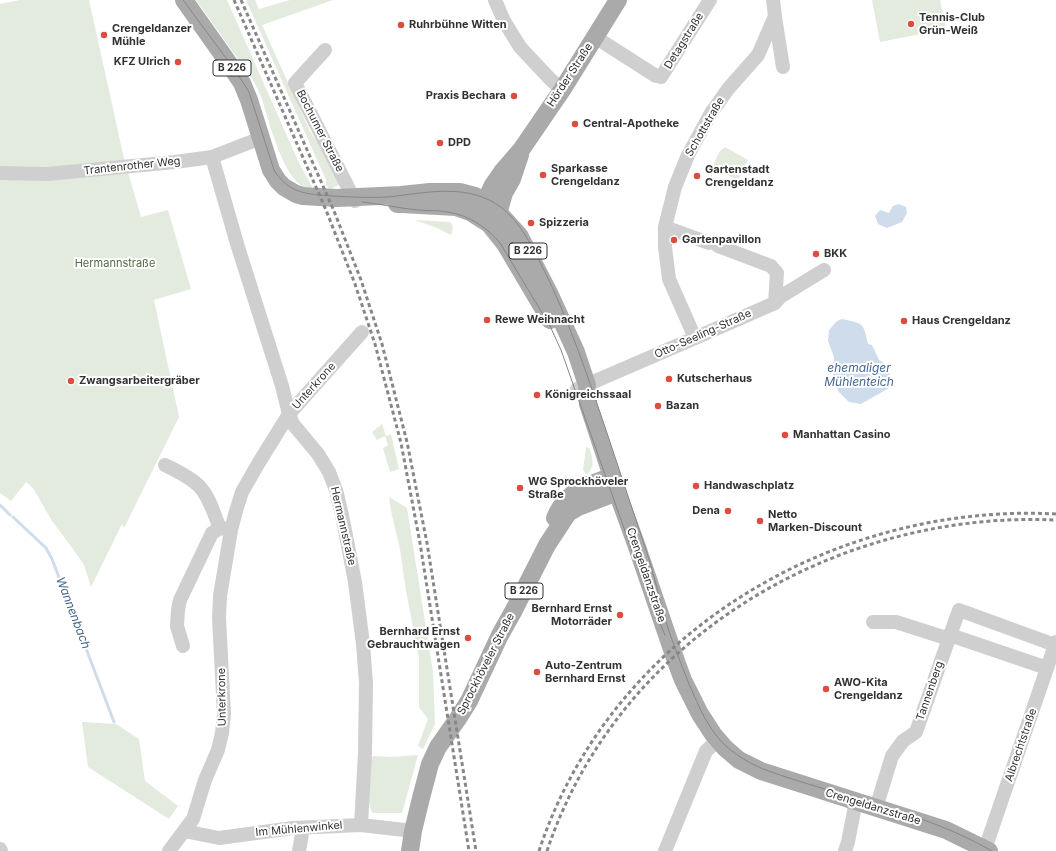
<!DOCTYPE html>
<html>
<head>
<meta charset="utf-8">
<style>
  body { margin:0 }
  canvas { display:block; background:#fff }
</style>
</head>
<body>
<canvas width="1056" height="851"></canvas>
<script>
const context = document.querySelector('canvas').getContext('2d');
context.lineJoin = 'round';
function fill(path, color) { context.fillStyle = color; context.fill(path, 'evenodd'); }
function trace(path, color, width, dash) { context.strokeStyle = color; context.lineWidth = width; context.lineCap = dash ? 'butt' : 'round'; context.setLineDash(dash || []); context.stroke(path); }
function label(font, color, halo, rows, align = 'center') {
  context.font = font + ' Inter,sans-serif'; context.lineWidth = 4; context.setLineDash([]); context.textBaseline = 'middle'; context.strokeStyle = halo; context.fillStyle = color; for (const [text, x, y, turn = 0] of rows) {
    context.save(); context.translate(x, y); context.rotate((+turn || 0) * Math.PI / 180); context.textAlign = isNaN(turn) ? turn : align; if (halo) context.strokeText(text, 0, 0); context.fillText(text, 0, 0); context.restore();
  }
}
fill(new Path2D(`
  M 20,0 L 89,0 L 125,163 L 50,171 L 0,169 L 0,4 Z
  M 196,0 L 227,0 L 298,161 L 312,187 C 285,194 267,111 260,94 C 258,89 255,84 253,80 Z
  M 246,0 L 255,0 L 259,9 L 290,0 L 333,0 L 262,25 L 309,129 L 340,180 L 341,184 L 330,189 L 326,185 L 326,180 Z
  M 872,0 L 940,0 L 946,29 L 880,42 Z
  M 725,147 L 748,160 L 738,180 L 712,167 L 720,151 Z
  M 127,169 L 141,217 L 168,210 L 191,289 L 154,300 L 179,417 L 124,528 L 122,524 L 91,587 L 84,565 L 73,549 L 52,521 L 33,488 L 26,482 L 11,501 L 0,493 L 0,176 Z
  M 415,220 L 450,222 C 454,226 453,230 451,235 L 437,228 Z
  M 382,424 L 386,436 L 391,434 L 399,469 L 390,472 L 383,448 L 388,445 L 385,436 L 377,440 L 372,432 Z
  M 587,447 L 589,448 C 593,458 595,466 587,475 L 583,470 L 586,448 Z
  M 389,497 L 407,508 L 433,672 L 435,724 L 423,749 L 418,746 L 428,719 L 419,707 L 419,658 L 406,591 L 400,549 L 392,516 Z
  M 82,722 L 116,724 L 139,739 L 145,781 L 178,806 L 169,819 L 88,767 Z
  M 418,755 L 402,813 L 372,813 L 369,802 L 371,758 L 374,756 L 391,757 Z`), '#e3eade');
fill(new Path2D(`
  M 899,204 L 906,207 L 907,213 L 902,222 L 887,228 L 878,224 L 875,216 L 880,210 L 889,213 L 893,206 Z
  M 842,319 C 863,324 863,321 868,344 L 872,345 L 879,360 L 884,363 L 888,370 L 891,377 L 889,388 L 861,404 L 849,402 L 838,391 L 833,377 L 834,357 L 828,341 L 829,330 L 837,321 Z`), '#cfdcec');
trace(new Path2D(`
  M 0,505 L 10,515
  M 13,517 L 46,548 L 52,559 L 114,722`), '#cfdcec', 3);
trace(new Path2D(`
  M 495,0 L 504,21 L 520,47 L 550,79 L 562,90
  M 775,17 L 783,67
  M 595,37 L 656,76 L 661,77 L 710,0
  M 325,50 L 295,83 L 355,201
  M 212,157 L 238,247 L 282,386 L 289,414 L 293,424 L 318,454 L 329,472 L 336,490 L 342,515 L 355,582 L 363,644 L 366,683 L 365,753 L 361,825
  M 0,173 L 47,174 L 175,162 L 212,157 L 261,138
  M 665,227 L 709,243
  M 718,246 L 771,266 L 777,273 L 775,303
  M 695,338 L 669,279 L 665,247 L 665,227 L 675,187 L 688,155 L 711,113 L 728,89 L 758,55 L 775,16 L 773,0
  M 577,389 L 695,338 L 775,303 L 780,297 L 824,270
  M 165,465 C 177,471 190,477 199,486 C 210,497 214,515 220,528
  M 873,622 L 896,622 L 943,637 L 950,635 L 1047,668
  M 183,646 L 177,626 L 178,610 L 180,600 L 212,533 L 220,528 L 231,530
  M 876,808 L 892,756 L 903,741 L 916,732 L 959,610 L 1055,645
  M 184,831 L 219,838 L 293,828 L 361,825 L 413,831
  M 0,849 L 1,851
  M 985,849 L 1056,642
  M 169,851 L 193,819 L 205,780 L 218,750 L 222,733 L 224,714 L 219,618 L 220,596 L 231,530 L 236,511 L 242,492 L 258,464 L 289,414 L 362,332
  M 299,851 L 303,828
  M 665,851 L 706,751 L 718,740
  M 845,851 L 848,842 L 856,801`), '#cfcfcf', 14);
trace(new Path2D(`
  M 184,0 L 225,58 L 242,83 L 249,100 L 271,170 L 278,181 L 284,187 L 296,194 L 303,196 L 337,198 L 401,195 L 430,192 L 460,192 L 475,196 L 498,212 L 519,235 L 550,295 L 576,352 L 587,385 L 588,404 L 617,492 L 636,544 L 677,664 L 683,680 L 700,714 L 713,734 L 725,748 L 739,760 L 761,771 L 946,830 L 989,851
  M 397,204 L 402,204 L 456,207 L 470,212 L 489,224 L 505,244 L 550,320
  M 480,212 L 493,185 L 502,172 L 521,150 L 562,90 L 618,0
  M 491,221 L 498,212 L 500,207 L 504,193 L 512,179 L 520,155
  M 555,518 C 561,503 573,491 588,485 C 596,482 604,480 612,476
  M 410,851 L 413,831 L 421,798 L 430,764 L 438,747 L 459,717 L 469,701 L 500,635 L 514,610 L 547,545 L 568,513 L 578,507 L 617,492`), '#aaa', 18);
trace(new Path2D(`
  M 183,0 L 237,73 L 249,92 L 274,170 C 289,194 307,194 332,196 C 351,197 370,198 388,197 C 426,193 468,182 502,208 C 521,223 531,245 542,266 C 569,320 588,377 607,433 C 620,472 633,511 646,550 C 653,571 658,592 663,612 C 670,637 680,661 689,684 C 697,702 704,720 716,735 C 728,751 745,761 763,769 C 839,797 921,810 992,851
  M 362,202 C 380,204 399,208 417,210 C 427,211 438,210 448,212 C 468,215 487,227 500,243 L 550,326 L 561,350 L 638,568 L 647,593 L 665,635`), '#878787', 1);
trace(new Path2D(`
  M 234,0 L 326,210 L 355,284 L 375,344 L 401,443 L 420,543 L 469,851
  M 241,0 L 334,211 L 361,280 L 382,344 L 407,442 L 427,543 L 476,851
  M 539,851 C 610,635 833,502 1056,514
  M 547,851 C 618,638 837,510 1056,520`), '#878787', 3, [4, 3]);
for (const [x, y, r, color] of [
  [911,24,4,"#dd4c3f"],
  [401,25,4,"#dd4c3f"],
  [104,35,4,"#dd4c3f"],
  [178,62,4,"#dd4c3f"],
  [514,96,4,"#dd4c3f"],
  [575,124,4,"#dd4c3f"],
  [440,143,4,"#dd4c3f"],
  [543,175,4,"#dd4c3f"],
  [697,176,4,"#dd4c3f"],
  [531,223,4,"#dd4c3f"],
  [674,240,4,"#dd4c3f"],
  [816,254,4,"#dd4c3f"],
  [487,320,4,"#dd4c3f"],
  [904,321,4,"#dd4c3f"],
  [669,379,4,"#dd4c3f"],
  [71,381,4,"#dd4c3f"],
  [537,395,4,"#dd4c3f"],
  [658,406,4,"#dd4c3f"],
  [785,435,4,"#dd4c3f"],
  [696,486,4,"#dd4c3f"],
  [520,488,4,"#dd4c3f"],
  [728,511,4,"#dd4c3f"],
  [760,521,4,"#dd4c3f"],
  [620,615,4,"#dd4c3f"],
  [468,638,4,"#dd4c3f"],
  [537,672,4,"#dd4c3f"],
  [826,689,4,"#dd4c3f"]
]) { const dot = new Path2D(); dot.arc(x, y, r, 0, 2 * Math.PI); context.fillStyle = color; context.fill(dot); trace(dot, '#fff', 1.5); }
for (const [x, y, w] of [
  [232,68,38],
  [528,251,38],
  [524,591,38]
]) { const box = new Path2D(); box.roundRect(x - w / 2, y - 8, w, 16, 3); context.fillStyle = '#fff'; context.fill(box); trace(box, '#323232', 1); }
label('bold 10px', '#323232', null, [
  ["B 226",232,68],
  ["B 226",528,251],
  ["B 226",524,591]
]);
label('bold 11px', '#323232', '#fff', [
  ["Tennis-Club",919,18],
  ["Grün-Weiß",919,31],
  ["Ruhrbühne Witten",409,25],
  ["Crengeldanzer",112,29],
  ["Mühle",112,42],
  ["KFZ Ulrich",170,62,"right"],
  ["Praxis Bechara",506,96,"right"],
  ["Central-Apotheke",583,124],
  ["DPD",448,143],
  ["Sparkasse",551,169],
  ["Crengeldanz",551,182],
  ["Gartenstadt",705,170],
  ["Crengeldanz",705,183],
  ["Spizzeria",539,223],
  ["Gartenpavillon",682,240],
  ["BKK",824,254],
  ["Rewe Weihnacht",495,320],
  ["Haus Crengeldanz",912,321],
  ["Kutscherhaus",677,379],
  ["Zwangsarbeitergräber",79,381],
  ["Königreichssaal",545,395],
  ["Bazan",666,406],
  ["Manhattan Casino",793,435],
  ["WG Sprockhöveler",528,482],
  ["Straße",528,495],
  ["Handwaschplatz",704,486],
  ["Dena",720,511,"right"],
  ["Netto",768,515],
  ["Marken-Discount",768,528],
  ["Bernhard Ernst",612,609,"right"],
  ["Motorräder",612,622,"right"],
  ["Bernhard Ernst",460,632,"right"],
  ["Gebrauchtwagen",460,645,"right"],
  ["Auto-Zentrum",545,666],
  ["Bernhard Ernst",545,679],
  ["AWO-Kita",834,683],
  ["Crengeldanz",834,696]
], 'left');
label('11px', '#323232', '#fff', [
  ["Detagstraße",684,41,-58],
  ["Hörder Straße",570,75,-57],
  ["Schottstraße",705,127,-60],
  ["Bochumer Straße",320,131,63],
  ["Trantenrother Weg",132,166,-6],
  ["Otto-Seeling-Straße",703,334,-24],
  ["Unterkrone",314,386,-48],
  ["Hermannstraße",343,526,77],
  ["Crengeldanzstraße",646,575,71],
  ["Sprockhöveler Straße",486,664,-63],
  ["Tannenberg",930,691,-71],
  ["Unterkrone",222,697,-91],
  ["Albrechtstraße",1021,745,-71],
  ["Crengeldanzstraße",873,807,17],
  ["Im Mühlenwinkel",299,829,-5]
]);
label('11px', '#4e6c40', '#fff', [
  ["Hermannstraße",115,264]
]);
label('italic 12px', '#436691', '#fff', [
  ["ehemaliger",859,368],
  ["Mühlenteich",859,382],
  ["Wannenbach",73,613,69]
]);
</script>
</body>
</html>
